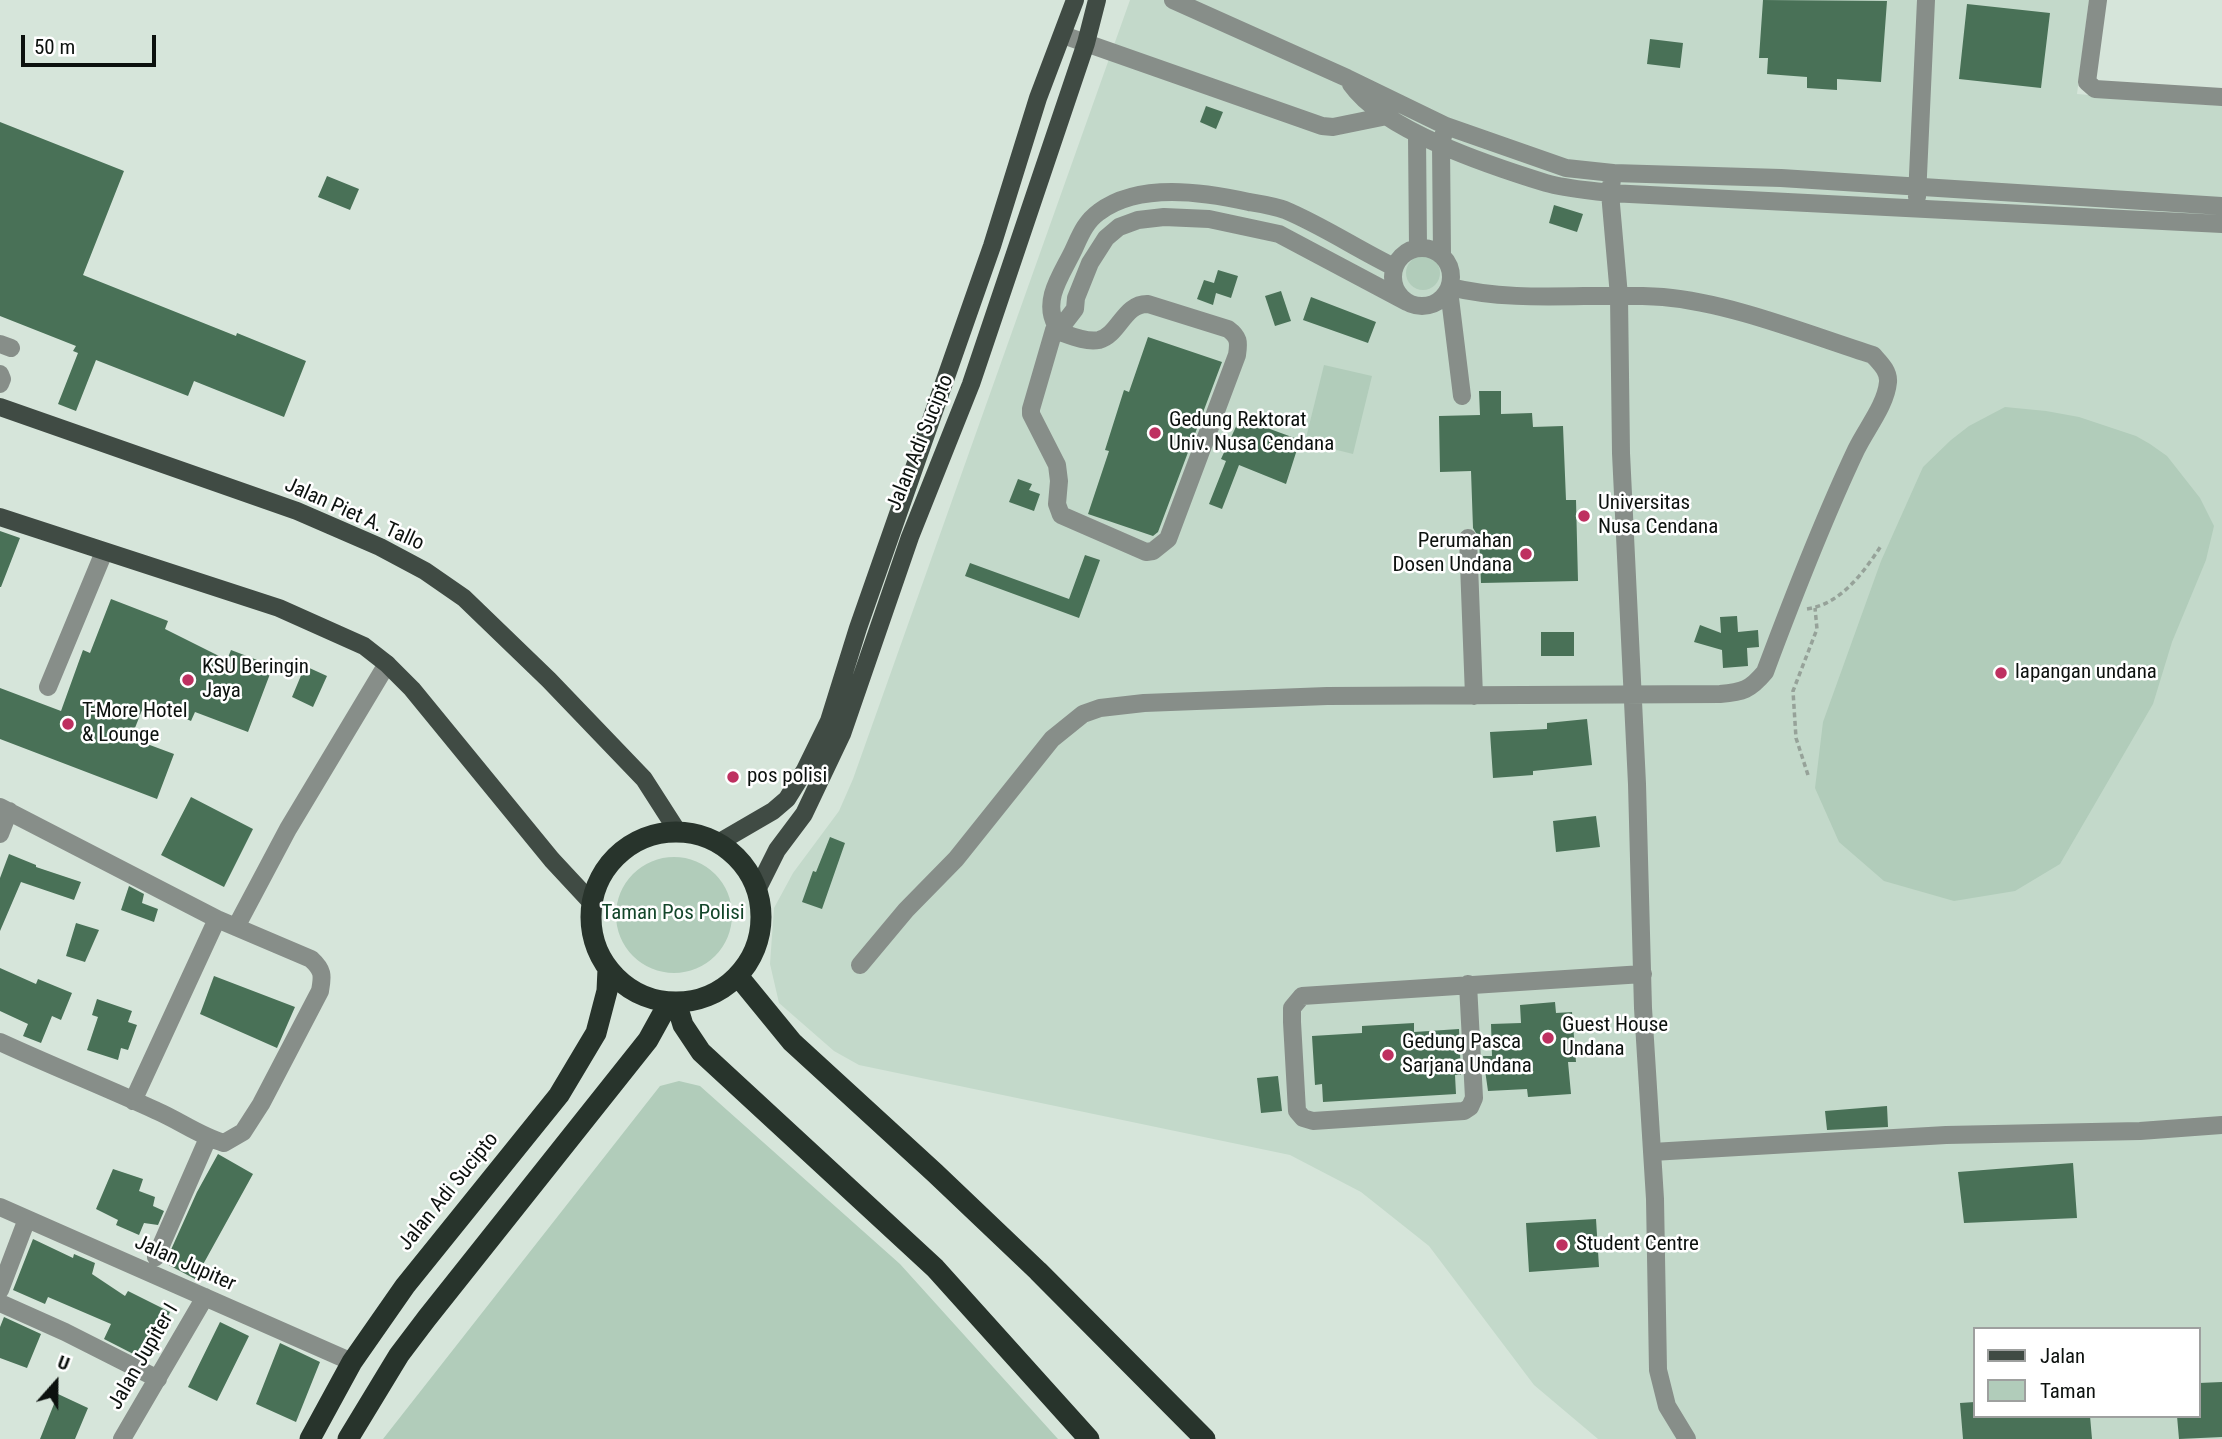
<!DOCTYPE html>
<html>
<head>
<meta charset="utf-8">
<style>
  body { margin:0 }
  #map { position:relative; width:2222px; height:1439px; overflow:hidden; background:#d6e5da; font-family:"Roboto Condensed",sans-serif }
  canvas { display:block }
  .legend { position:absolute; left:1973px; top:1327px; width:228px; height:91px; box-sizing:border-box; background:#fff; border:2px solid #9ea09f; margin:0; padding:9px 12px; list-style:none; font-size:21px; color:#0c110e }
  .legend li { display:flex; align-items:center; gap:14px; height:35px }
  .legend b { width:35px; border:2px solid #9ea09f }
  .north { position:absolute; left:21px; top:1348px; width:70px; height:70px; -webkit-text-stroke:5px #fff; paint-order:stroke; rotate:21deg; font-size:19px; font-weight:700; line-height:28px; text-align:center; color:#0c110e }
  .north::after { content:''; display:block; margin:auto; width:24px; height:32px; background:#0c110e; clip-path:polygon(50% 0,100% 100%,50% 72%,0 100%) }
  .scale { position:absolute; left:21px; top:35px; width:135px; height:32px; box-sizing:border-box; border:4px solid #0c110e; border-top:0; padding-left:9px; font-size:21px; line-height:24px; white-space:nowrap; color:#0c110e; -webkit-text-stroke:5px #fff; paint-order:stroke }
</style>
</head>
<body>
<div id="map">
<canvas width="2222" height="1439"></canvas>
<ul class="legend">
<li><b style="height:9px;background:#404b44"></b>Jalan</li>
<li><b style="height:19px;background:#b1ccba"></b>Taman</li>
</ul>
<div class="north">U</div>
<div class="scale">50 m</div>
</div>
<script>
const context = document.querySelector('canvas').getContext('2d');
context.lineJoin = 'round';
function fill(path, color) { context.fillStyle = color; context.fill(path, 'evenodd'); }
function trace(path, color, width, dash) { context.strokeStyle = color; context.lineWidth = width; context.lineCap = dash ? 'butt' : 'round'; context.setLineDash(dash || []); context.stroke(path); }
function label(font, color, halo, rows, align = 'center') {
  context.font = font + ' "Roboto Condensed",sans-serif'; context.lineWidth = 5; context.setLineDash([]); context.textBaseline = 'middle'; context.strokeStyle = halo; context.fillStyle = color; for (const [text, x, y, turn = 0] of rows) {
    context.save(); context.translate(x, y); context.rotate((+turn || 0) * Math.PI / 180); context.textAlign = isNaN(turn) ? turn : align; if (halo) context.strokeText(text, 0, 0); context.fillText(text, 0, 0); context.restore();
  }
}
fill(new Path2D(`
  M 1130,0 L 2089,0 L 2077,94 L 2222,106 L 2222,1439 L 1598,1439 L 1534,1385 L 1429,1246 L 1361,1192 L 1290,1155 L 859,1065 L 834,1051 L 779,1003 L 770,964 L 774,908 L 793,873 L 839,811 L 853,779 ZM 1975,1329 L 2199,1329 L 2199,1416 L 1975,1416 Z`), '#c3d9ca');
fill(new Path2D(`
  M1406 273a17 17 0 1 1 34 0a17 17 0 1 1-34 0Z
  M 1324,365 L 1372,376 L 1353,454 L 1305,442 Z
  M 2005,407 L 2046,411 L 2079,417 L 2136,436 L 2150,444 L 2167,456 L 2200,498 L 2214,526 L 2206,560 L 2172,642 L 2153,704 L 2060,864 L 2015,891 L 1954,901 L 1884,881 L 1839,842 L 1815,788 L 1823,722 L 1881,561 L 1923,467 L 1951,440 L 1969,426 Z
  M616 915a58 58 0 1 1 116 0a58 58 0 1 1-116 0Z
  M 679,1081 L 700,1086 L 900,1264 L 1058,1439 L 383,1439 L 660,1086 Z`), '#b1ccba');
fill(new Path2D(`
  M 1763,0 L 1887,1 L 1881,82 L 1837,79 L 1837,90 L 1807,88 L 1807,77 L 1767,74 L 1768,58 L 1759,58 Z
  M 1967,4 L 2050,13 L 2041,88 L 1959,79 Z
  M 1650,39 L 1683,43 L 1680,68 L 1647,64 Z
  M 1206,106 L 1223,112 L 1216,129 L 1200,122 Z
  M 0,122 L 124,171 L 83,275 L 236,336 L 237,333 L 306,361 L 284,417 L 194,381 L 188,396 L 96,360 L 76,411 L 58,404 L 78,353 L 73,351 L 76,346 L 0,316 Z
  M 327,176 L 359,189 L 350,210 L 318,197 Z
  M 1554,205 L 1583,214 L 1577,232 L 1549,223 Z
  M 1218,270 L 1238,276 L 1231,298 L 1216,293 L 1213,305 L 1197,299 L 1204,280 L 1214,283 Z
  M 1281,291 L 1291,321 L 1275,326 L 1265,296 Z
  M 1311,297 L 1376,322 L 1368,343 L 1303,320 Z
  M 1148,337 L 1222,362 L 1158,532 L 1153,536 L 1088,514 L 1109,451 L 1105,450 L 1124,390 L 1129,392 Z
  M 1479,391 L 1501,391 L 1501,414 L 1532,413 L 1533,427 L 1563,426 L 1566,500 L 1576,500 L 1578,581 L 1481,583 L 1479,538 L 1473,528 L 1471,471 L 1440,472 L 1439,416 L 1480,415 Z
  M 1240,418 L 1300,440 L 1286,484 L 1239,465 L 1222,509 L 1209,504 L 1226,461 L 1221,459 Z
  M 1018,479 L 1032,484 L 1029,490 L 1040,494 L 1034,511 L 1009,502 Z
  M 0,531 L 20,538 L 1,587 L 0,587 Z
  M 1085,555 L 1100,560 L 1079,618 L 965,576 L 970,563 L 1069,599 Z
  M 111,599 L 168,621 L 165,629 L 227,660 L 231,650 L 273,666 L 248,732 L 195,712 L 191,721 L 146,700 L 131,738 L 174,754 L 157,799 L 0,739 L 0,688 L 61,711 L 83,650 L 90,653 Z
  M 1737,616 L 1738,632 L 1758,630 L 1759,647 L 1747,648 L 1748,666 L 1723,668 L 1722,650 L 1694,642 L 1700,625 L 1721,633 L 1720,617 Z
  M 1541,632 L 1574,632 L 1574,656 L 1541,656 Z
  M 305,666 L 327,676 L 313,707 L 292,697 Z
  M 1587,719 L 1592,765 L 1533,771 L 1533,775 L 1493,778 L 1490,732 L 1547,729 L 1547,723 Z
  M 191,797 L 253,829 L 224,887 L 161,855 Z
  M 1596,816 L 1600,847 L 1556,852 L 1553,821 Z
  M 830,837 L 845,843 L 822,909 L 802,902 L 813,871 L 816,872 Z
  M 9,854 L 36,865 L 36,867 L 81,882 L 74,900 L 21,882 L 0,931 L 0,878 Z
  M 129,886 L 144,894 L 142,903 L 158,909 L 154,922 L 121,910 Z
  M 76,923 L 99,930 L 85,962 L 66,956 Z
  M 0,968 L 36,984 L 38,979 L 72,993 L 61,1020 L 52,1016 L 41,1043 L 23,1036 L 28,1024 L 0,1011 Z
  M 214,976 L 295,1007 L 277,1048 L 200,1014 Z
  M 97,999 L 132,1011 L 128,1022 L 137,1025 L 128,1050 L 121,1048 L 118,1060 L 87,1050 L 98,1017 L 92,1015 Z
  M 1555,1002 L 1556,1013 L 1572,1012 L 1576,1062 L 1568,1062 L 1571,1094 L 1528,1097 L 1527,1089 L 1488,1091 L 1483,1056 L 1492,1056 L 1491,1024 L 1521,1023 L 1520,1005 Z
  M 1414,1023 L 1414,1032 L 1459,1029 L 1461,1075 L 1455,1075 L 1456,1094 L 1323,1102 L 1322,1084 L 1315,1085 L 1312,1036 L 1362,1033 L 1362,1026 Z
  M 1278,1076 L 1282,1111 L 1261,1113 L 1257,1078 Z
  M 1887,1106 L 1888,1127 L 1827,1130 L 1825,1111 Z
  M 218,1154 L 253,1174 L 195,1279 L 165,1263 L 197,1192 Z
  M 2073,1163 L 2077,1218 L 1964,1223 L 1958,1172 Z
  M 113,1169 L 143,1179 L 139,1191 L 155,1197 L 153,1206 L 164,1211 L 158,1225 L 144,1223 L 139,1235 L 116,1225 L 118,1220 L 96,1209 Z
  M 1596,1219 L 1599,1267 L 1529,1272 L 1526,1223 Z
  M 33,1239 L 73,1258 L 74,1254 L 95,1263 L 92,1274 L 125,1296 L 128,1291 L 170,1312 L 147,1361 L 104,1339 L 111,1324 L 48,1297 L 45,1304 L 13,1290 Z
  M 4,1317 L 41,1334 L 27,1368 L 0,1358 L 0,1327 Z
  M 220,1322 L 249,1336 L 217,1401 L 188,1387 Z
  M 280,1343 L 320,1362 L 296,1422 L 256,1404 Z
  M 2222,1382 L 2222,1437 L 2179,1439 L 2177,1416 L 2199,1416 L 2199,1383 Z
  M 58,1394 L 88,1408 L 75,1439 L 40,1439 Z
  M 1975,1402 L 1975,1416 L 2090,1416 L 2092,1439 L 1963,1439 L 1960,1403 Z`), '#497157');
trace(new Path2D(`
  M 1807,609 C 1841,604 1863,573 1881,546
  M 1808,775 L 1796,738 L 1793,691 L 1817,629 L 1815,608`), '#96a299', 3.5, [5, 3.5]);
trace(new Path2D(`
  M 1173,0 L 1347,78 L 1446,126 L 1566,168 L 1613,173 L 1781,178 L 2222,206
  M 2098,0 L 2087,82 L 2095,89 L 2222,97
  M 1063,35 L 1322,126 L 1333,127 L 1387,116
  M 1351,84 C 1384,131 1491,166 1546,183 C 1567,189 1589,190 1610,193 L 2222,224
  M 1417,136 L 1418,247
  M 1613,173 L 1610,193 L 1619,296 L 1621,453 L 1637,784 L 1643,1008 L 1655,1199 L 1658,1370 L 1667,1406 L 1687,1439
  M 1917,197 L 1926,0
  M1393 277a29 29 0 1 1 58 0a29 29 0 1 1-58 0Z
  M 1442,255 L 1441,144 L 1443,136
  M 1394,267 C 1357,249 1323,226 1285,210 C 1274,206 1261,204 1249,202 C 1204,192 1139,182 1099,212 C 1085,222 1080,236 1073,251 C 1062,274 1042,300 1056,325 L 1065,322 L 1075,309 L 1076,298 L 1090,263 L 1106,238 L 1119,227 L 1138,220 L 1164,217 L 1209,219 L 1279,234 L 1407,302
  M 1449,290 L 1462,396
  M 1054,330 C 1067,334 1085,343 1099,340 C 1119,335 1124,303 1148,304 L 1228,329 C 1239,337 1239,342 1237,355 L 1168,539 L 1153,551 L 1146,552 L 1061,515 L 1057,504 L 1059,481 L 1057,465 L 1031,414 L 1031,409 L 1054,330 L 1056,325
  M 0,344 L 11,348
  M 0,374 L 2,379 L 0,384
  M 1468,538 L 1474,696
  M 48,687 L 104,552
  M 0,807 L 217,919
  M 0,834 L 9,811
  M 236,927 L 288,829 L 387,664
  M 860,965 L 906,910 L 956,859 L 1052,739 L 1083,714 L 1100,708 L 1144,703 L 1327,696 L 1720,694 C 1743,692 1750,690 1765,672 C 1793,597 1822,522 1856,450 C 1866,429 1886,405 1888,382 C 1889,371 1880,363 1873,355 C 1807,334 1731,303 1663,297 C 1592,292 1519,304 1450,287
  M 1468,984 L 1474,1098 L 1470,1107 L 1464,1111 L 1313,1121 L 1303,1118 L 1297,1111 L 1292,1022 L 1292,1008 L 1302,996 L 1643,974
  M 0,1042 C 52,1066 105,1087 157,1111 C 180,1121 200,1136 224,1143 L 243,1132 L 261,1104 L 320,991 C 323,975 323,970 311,959 L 217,919 L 133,1101
  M 1652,1152 L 1946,1135 L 2140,1131 L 2222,1125
  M 0,1207 L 352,1362
  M 156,1257 L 208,1138
  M 0,1290 L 27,1219
  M 0,1303 L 65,1332 L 158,1379
  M 122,1439 L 205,1297`), '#878e89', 18);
trace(new Path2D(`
  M 0,407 L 297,511 L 380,547 L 425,571 L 464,598 L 549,680 L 644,779 L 678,832
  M 0,517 L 279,608 L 364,646 L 387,664 L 412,689 L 552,860 L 592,903
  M 718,843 L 773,811 L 787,799 L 805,770 L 829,721 L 858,628 L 992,246 L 1038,98 L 1075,0
  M 757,890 L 777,850 L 804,814 L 842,734 L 910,537 L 971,384 L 1086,43 L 1097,0`), '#404b44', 18);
trace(new Path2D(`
  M591 917a85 85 0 1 1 170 0a85 85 0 1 1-170 0Z
  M 738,976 L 792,1042 L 935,1173 L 1038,1271 L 1205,1439
  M 676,1002 L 683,1025 L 701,1052 L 935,1268 L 1089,1439
  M 310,1439 L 352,1362 L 405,1286 L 559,1095 L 596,1033 L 607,991 L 608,969
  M 348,1439 L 399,1355 L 427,1318 L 648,1040 L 669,1002`), '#28342c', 21);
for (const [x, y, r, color] of [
  [1155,433,7,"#be3060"],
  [1584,516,7,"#be3060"],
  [1526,554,7,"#be3060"],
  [2001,673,7,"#be3060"],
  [188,680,7,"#be3060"],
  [68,724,7,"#be3060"],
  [733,777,7,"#be3060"],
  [1548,1038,7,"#be3060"],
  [1388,1055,7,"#be3060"],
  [1562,1245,7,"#be3060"]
]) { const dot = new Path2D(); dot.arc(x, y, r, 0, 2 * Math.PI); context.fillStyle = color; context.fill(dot); trace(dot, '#fff', 2.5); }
label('21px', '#0c110e', '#fff', [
  ["Gedung Rektorat",1169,421],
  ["Univ. Nusa Cendana",1169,445],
  ["Universitas",1598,504],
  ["Nusa Cendana",1598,528],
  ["Perumahan",1512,542,"right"],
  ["Dosen Undana",1512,566,"right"],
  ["KSU Beringin",202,668],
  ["Jaya",202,692],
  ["lapangan undana",2015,673],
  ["T-More Hotel",82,712],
  ["& Lounge",82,736],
  ["pos polisi",747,777],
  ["Guest House",1562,1026],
  ["Undana",1562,1050],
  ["Gedung Pasca",1402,1043],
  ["Sarjana Undana",1402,1067],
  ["Student Centre",1576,1245]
], 'left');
label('21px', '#0c110e', '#fff', [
  ["Jalan Adi Sucipto",921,443,-68],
  ["Jalan Piet A. Tallo",354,515,24],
  ["Jalan Adi Sucipto",449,1192,-51],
  ["Jalan Jupiter",185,1264,24],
  ["Jalan Jupiter I",144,1357,-60]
]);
label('21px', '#13462a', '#fff', [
  ["Taman Pos Polisi",673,914]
]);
</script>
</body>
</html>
